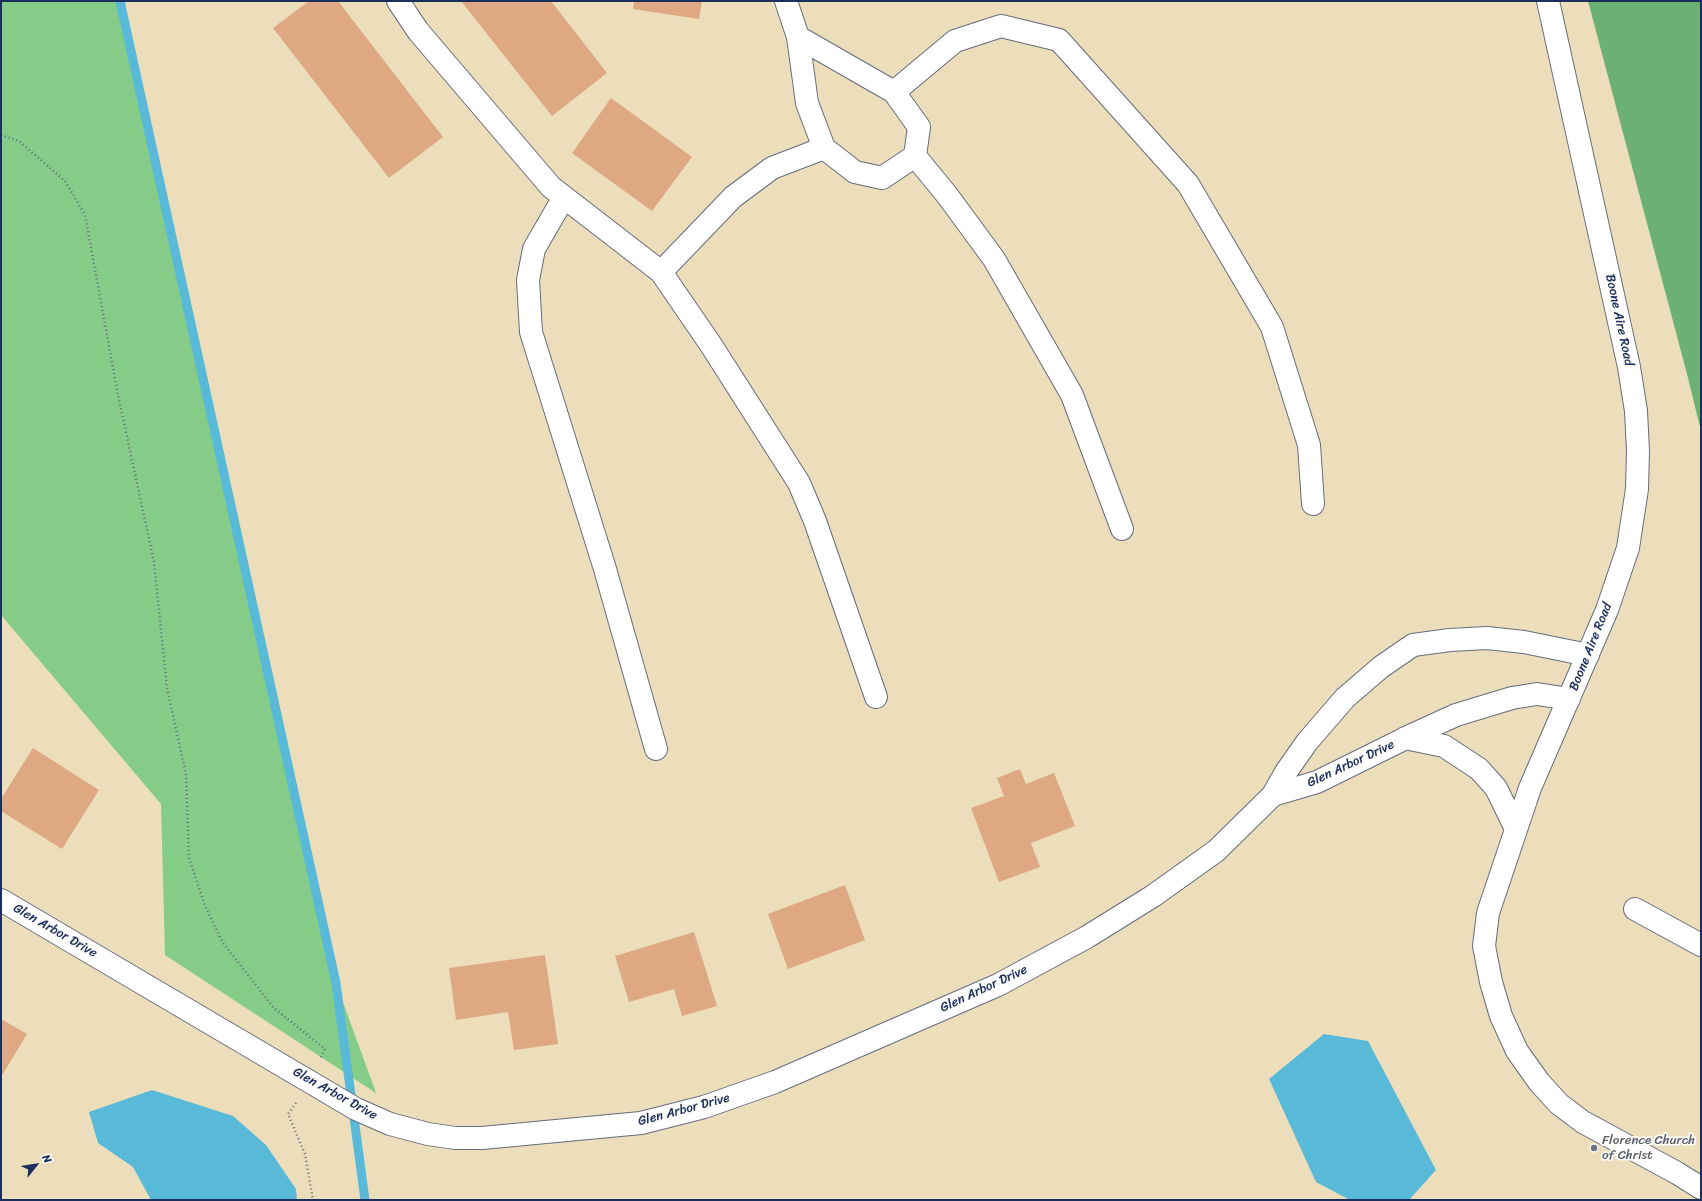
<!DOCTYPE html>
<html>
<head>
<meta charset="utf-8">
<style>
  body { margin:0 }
  #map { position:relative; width:1702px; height:1201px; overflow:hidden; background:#ecdeba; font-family:Sriracha,sans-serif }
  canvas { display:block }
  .frame { position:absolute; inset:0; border:2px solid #1b2f5e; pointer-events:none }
  .north { position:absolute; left:16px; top:1145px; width:40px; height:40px; -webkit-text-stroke:3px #fdfcf7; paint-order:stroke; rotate:60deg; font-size:11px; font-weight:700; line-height:16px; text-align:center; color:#1b2f5e }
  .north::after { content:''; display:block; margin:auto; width:14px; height:18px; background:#1b2f5e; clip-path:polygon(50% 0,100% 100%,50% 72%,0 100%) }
</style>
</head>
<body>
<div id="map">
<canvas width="1702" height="1201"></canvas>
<div class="frame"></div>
<div class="north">N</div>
</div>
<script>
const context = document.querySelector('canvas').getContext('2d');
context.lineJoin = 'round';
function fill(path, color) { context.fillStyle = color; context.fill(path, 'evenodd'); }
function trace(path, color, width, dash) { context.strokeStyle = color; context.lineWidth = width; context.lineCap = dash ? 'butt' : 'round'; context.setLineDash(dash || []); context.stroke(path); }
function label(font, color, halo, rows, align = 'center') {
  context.font = font + ' Sriracha,sans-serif'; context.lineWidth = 3.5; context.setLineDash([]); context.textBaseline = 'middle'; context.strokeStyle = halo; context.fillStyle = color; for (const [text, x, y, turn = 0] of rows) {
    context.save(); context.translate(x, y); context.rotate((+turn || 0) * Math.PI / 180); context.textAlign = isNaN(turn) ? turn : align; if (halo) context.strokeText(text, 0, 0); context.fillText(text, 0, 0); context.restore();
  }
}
fill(new Path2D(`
  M 1,1 L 120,1 L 336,983 L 376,1093 L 165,955 L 161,804 L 1,615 Z`), '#85cc88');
fill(new Path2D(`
  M 1588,1 L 1701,1 L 1701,431 L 1687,374 Z`), '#6cb074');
fill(new Path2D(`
  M 1324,1034 L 1368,1041 L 1436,1170 L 1409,1200 L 1350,1200 L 1316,1182 L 1269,1079 Z
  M 152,1090 L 233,1116 L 266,1145 L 296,1189 L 297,1200 L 151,1200 L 133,1167 L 98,1143 L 89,1112 Z`), '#59b9d8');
trace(new Path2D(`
  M 120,1 L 336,983 L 365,1200`), '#59b9d8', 9);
fill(new Path2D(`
  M 309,1 L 338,1 L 443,137 L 389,178 L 273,28 Z
  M 461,1 L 551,1 L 607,73 L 552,116 Z
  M 634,1 L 702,1 L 699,19 L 633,9 Z
  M 611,98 L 692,157 L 652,211 L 572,153 Z
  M 33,748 L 99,790 L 62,849 L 1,811 L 1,799 Z
  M 1020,769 L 1026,784 L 1054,773 L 1075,826 L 1031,843 L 1040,867 L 999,882 L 971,808 L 1004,796 L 997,778 Z
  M 845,885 L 865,940 L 788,969 L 768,914 Z
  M 694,932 L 717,1006 L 682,1016 L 674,989 L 629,1002 L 615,956 Z
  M 545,955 L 558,1044 L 514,1050 L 508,1012 L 456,1020 L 449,968 Z
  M 1,1019 L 27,1034 L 1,1077 Z`), '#dea882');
const minor = new Path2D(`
  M 398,1 L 418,31 L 551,187 L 661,272 L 711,345 L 799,483 L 815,521 L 876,697
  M 786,1 L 798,37 L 807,103 L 824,148 L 855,172 L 882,178 L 915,156 L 919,127 L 894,92 L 798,37
  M 1548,1 L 1629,367 L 1636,411 L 1638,451 L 1637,489 L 1628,548 L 1607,610 L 1530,788 L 1488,913 L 1484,946 L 1491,982 L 1501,1016 L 1517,1051 L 1539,1082 L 1559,1104 L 1583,1122 L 1677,1173 L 1701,1188
  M 894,92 L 955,41 L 1001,26 L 1059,40 L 1188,184 L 1272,327 L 1309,445 L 1313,504
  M 915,156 L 947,195 L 994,259 L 1072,395 L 1122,529
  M 564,197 L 534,249 L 528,280 L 531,332 L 605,569 L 656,749
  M 661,272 L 733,197 L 772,168 L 824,148
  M 1405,738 L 1444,746 L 1479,769 L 1496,788 L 1516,829
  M 1273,795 L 1317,782 L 1410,736 L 1456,715 L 1512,698 L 1537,694 L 1569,699
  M 1,900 L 356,1109 L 390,1124 L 428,1134 L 455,1138 L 482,1138 L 641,1123 L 704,1107 L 775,1082 L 998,985 L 1087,937 L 1153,896 L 1216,851 L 1273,795 L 1286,772 L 1307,742 L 1345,698 L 1381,667 L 1413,645 L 1450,640 L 1487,638 L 1524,642 L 1588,655
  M 1635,909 L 1701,945`);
trace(minor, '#646c7e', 24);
trace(new Path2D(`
  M 1,135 L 19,141 L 65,181 L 85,215 L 118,395 L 154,562 L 167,688 L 186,775 L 189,858 L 205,906 L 223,943 L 274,1008 L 325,1049 L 320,1059
  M 296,1103 L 288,1114 L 305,1154 L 313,1200`), '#646c7e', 2.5, [1, 3]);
trace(minor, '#fff', 22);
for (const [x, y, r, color] of [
  [1594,1148,4,"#6b7280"]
]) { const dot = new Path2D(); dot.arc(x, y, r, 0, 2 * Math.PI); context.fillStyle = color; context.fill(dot); trace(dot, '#fdfcf7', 1.5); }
label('13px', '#1b2f5e', '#fdfcf7', [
  ["Boone Aire Road",1619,320,78],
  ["Boone Aire Road",1591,647,-68],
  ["Glen Arbor Drive",1351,764,-25],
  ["Glen Arbor Drive",55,931,30],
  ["Glen Arbor Drive",984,989,-25],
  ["Glen Arbor Drive",335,1094,29],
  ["Glen Arbor Drive",684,1110,-15]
]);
label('13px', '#5b616d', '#fdfcf7', [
  ["Florence Church",1602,1141],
  ["of Christ",1602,1156]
], 'left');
</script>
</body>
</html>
